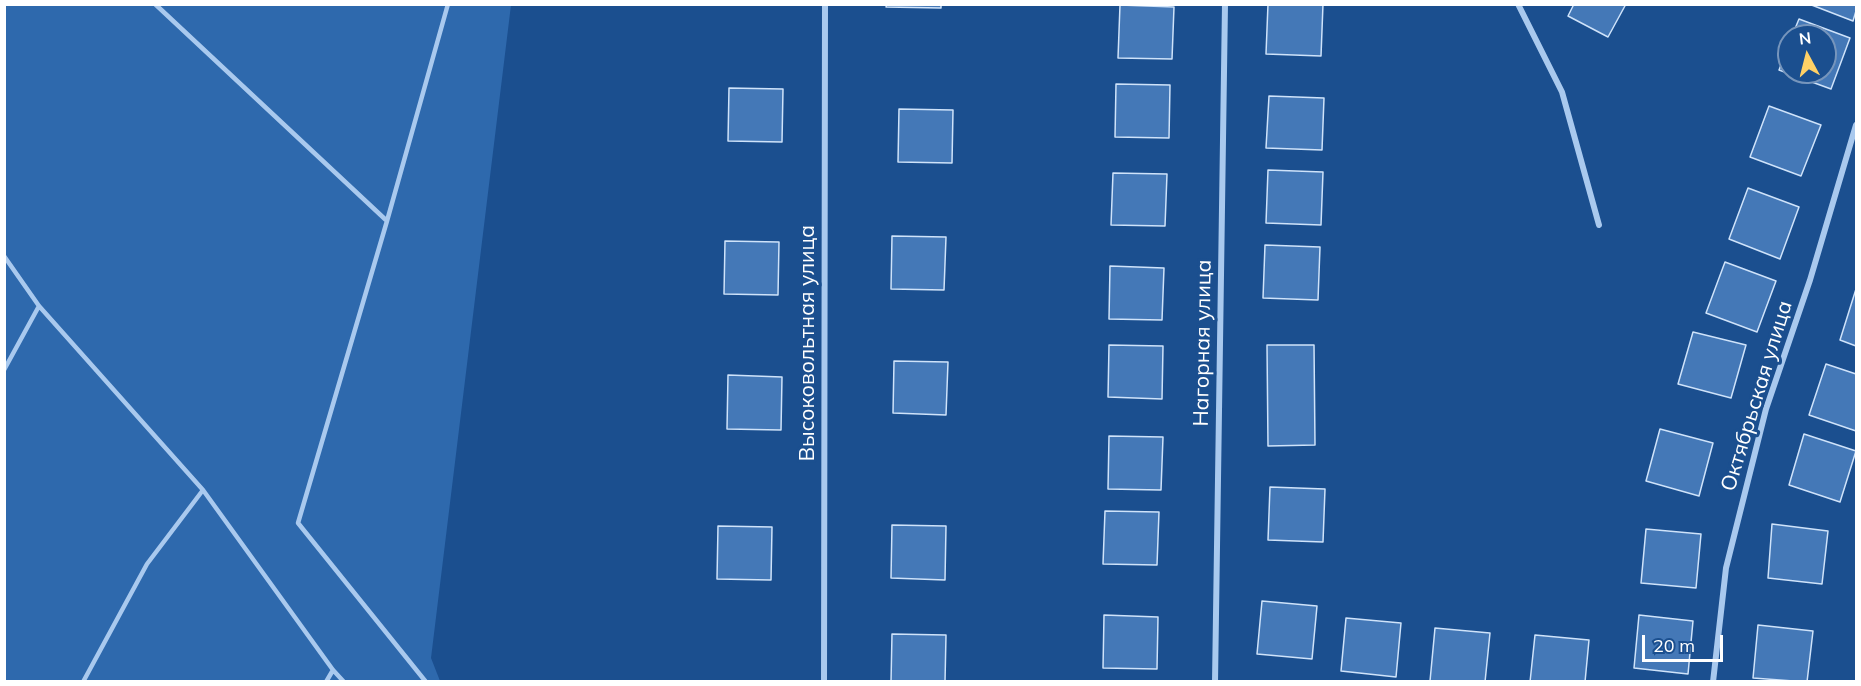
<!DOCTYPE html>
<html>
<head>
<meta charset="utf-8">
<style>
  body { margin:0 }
  #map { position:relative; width:1861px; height:686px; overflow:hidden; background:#1b4f8f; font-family:Mulish,sans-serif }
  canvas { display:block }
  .frame { position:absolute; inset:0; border:6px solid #fff; pointer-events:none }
  .north { position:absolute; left:1777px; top:24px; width:60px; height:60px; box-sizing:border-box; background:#1b4f8f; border:2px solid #7695bc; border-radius:50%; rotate:353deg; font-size:16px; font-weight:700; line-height:24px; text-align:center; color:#fff }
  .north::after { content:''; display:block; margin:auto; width:21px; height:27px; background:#ffd166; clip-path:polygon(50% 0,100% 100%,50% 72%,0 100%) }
  .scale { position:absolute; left:1642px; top:635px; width:81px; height:27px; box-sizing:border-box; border:3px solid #fff; border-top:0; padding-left:8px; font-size:18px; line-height:21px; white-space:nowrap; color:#fff; -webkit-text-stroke:4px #1b4f8f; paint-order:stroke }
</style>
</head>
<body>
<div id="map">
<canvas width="1861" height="686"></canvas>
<div class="frame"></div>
<div class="north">N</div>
<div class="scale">20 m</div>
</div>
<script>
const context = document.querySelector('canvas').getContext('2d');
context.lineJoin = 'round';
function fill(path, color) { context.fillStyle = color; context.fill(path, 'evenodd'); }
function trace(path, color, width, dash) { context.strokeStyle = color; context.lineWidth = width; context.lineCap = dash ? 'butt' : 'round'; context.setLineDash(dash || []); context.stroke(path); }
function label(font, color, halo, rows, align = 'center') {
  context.font = font + ' Mulish,sans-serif'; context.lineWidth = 6; context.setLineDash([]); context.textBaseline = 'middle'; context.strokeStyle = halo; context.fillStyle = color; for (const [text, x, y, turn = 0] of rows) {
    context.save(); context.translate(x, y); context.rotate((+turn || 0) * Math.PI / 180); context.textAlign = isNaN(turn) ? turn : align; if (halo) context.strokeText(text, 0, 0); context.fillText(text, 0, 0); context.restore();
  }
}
fill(new Path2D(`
  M 4,5 L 511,5 L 431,658 L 440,681 L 5,681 Z`), '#2e69ad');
const building = new Path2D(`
  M 887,4 L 941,4 L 941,8 L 886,7 Z
  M 1268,4 L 1323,4 L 1321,56 L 1266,54 Z
  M 1574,4 L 1626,4 L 1608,37 L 1568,16 Z
  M 1809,4 L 1856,4 L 1856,11 L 1853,21 Z
  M 1120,5 L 1174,7 L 1172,59 L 1118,58 Z
  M 1799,19 L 1850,38 L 1831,89 L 1779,70 L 1789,45 L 1789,72 L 1825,72 L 1825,36 L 1792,36 Z
  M 1116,84 L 1170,85 L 1169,138 L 1115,137 Z
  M 729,88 L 783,89 L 782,142 L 728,141 Z
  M 1269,96 L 1324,98 L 1322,150 L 1266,148 Z
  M 1769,106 L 1821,125 L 1801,176 L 1750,157 Z
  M 899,109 L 953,110 L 952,163 L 898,162 Z
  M 1268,170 L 1323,172 L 1321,225 L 1266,223 Z
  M 1113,173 L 1167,174 L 1165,226 L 1111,225 Z
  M 1748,188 L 1799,207 L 1780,259 L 1729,239 Z
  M 892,236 L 946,237 L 944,290 L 891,289 Z
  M 725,241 L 779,242 L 778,295 L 724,294 Z
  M 1265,245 L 1320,247 L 1318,300 L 1263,298 Z
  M 1725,262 L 1776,281 L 1757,332 L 1706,313 Z
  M 1110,266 L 1164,268 L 1162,320 L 1109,319 Z
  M 1856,289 L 1856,346 L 1840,340 Z
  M 1693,332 L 1746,345 L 1731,398 L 1678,384 Z
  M 1109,345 L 1163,346 L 1162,399 L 1108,397 Z
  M 1267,345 L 1314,345 L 1315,445 L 1268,446 Z
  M 894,361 L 948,362 L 946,415 L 893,413 Z
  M 1826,364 L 1856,374 L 1856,431 L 1809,415 Z
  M 728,375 L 782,377 L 781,430 L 727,429 Z
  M 1660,429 L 1713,443 L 1699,496 L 1646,481 Z
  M 1804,434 L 1856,451 L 1840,502 L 1789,485 Z
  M 1109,436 L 1163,437 L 1161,490 L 1108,489 Z
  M 1270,487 L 1325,489 L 1323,542 L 1268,540 Z
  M 1105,511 L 1159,512 L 1157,565 L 1103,564 Z
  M 1772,524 L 1828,531 L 1822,584 L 1768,578 Z
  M 892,525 L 946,526 L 945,580 L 891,578 Z
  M 718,526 L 772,527 L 771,580 L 717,579 Z
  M 1646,529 L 1701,534 L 1696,588 L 1641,583 Z
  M 1262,601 L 1317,606 L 1312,659 L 1257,654 Z
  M 1104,615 L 1158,617 L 1157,669 L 1103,668 Z
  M 1639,615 L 1693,621 L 1688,674 L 1634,668 Z
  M 1346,618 L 1401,623 L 1396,677 L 1341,671 Z
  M 1758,625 L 1813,631 L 1807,682 L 1753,678 Z
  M 1435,628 L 1490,633 L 1485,682 L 1430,681 Z
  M 892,634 L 946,635 L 945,682 L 891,682 Z
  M 1535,635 L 1589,640 L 1585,682 L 1530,682 Z`);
fill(building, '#4478b7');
trace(building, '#cfe3fa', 1.5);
trace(new Path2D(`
  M 155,4 L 387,221
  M 4,256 L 39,306 L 203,490 L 333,670 L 344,682
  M 4,370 L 39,306
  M 83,682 L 147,564 L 203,490
  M 326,682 L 333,670
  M 426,682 L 298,523 L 387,221 L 448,4`), '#a9c9ee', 4.5);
trace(new Path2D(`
  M 1518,4 L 1562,92 L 1599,225
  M 824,682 L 825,4
  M 1215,682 L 1225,4
  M 1713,682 L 1726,568 L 1766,409 L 1810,280 L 1856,125`), '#a9c9ee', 6);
label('21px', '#fff', '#1b4f8f', [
  ["Высоковольтная улица",808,343,-90],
  ["Нагорная улица",1203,343,-89],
  ["Октябрьская улица",1757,396,-73]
]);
</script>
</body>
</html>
